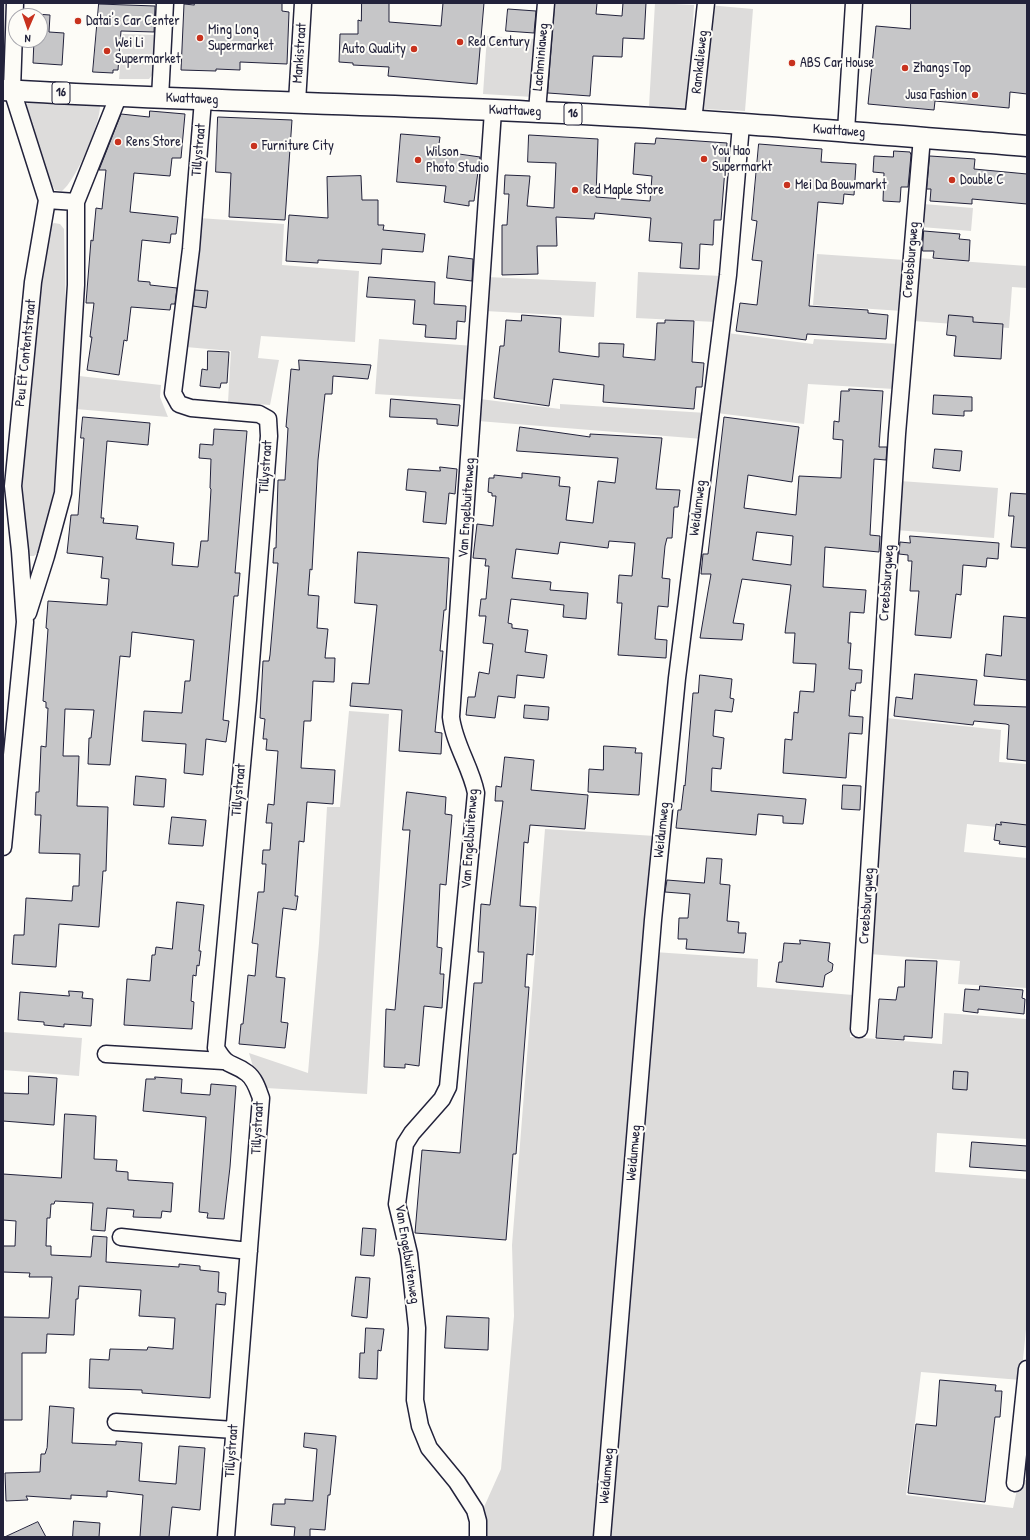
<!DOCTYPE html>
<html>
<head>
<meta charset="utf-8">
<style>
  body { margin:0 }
  #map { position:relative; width:1030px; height:1540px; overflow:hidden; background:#fdfcf7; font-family:"Patrick Hand",sans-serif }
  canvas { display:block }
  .frame { position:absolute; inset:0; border:4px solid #22223b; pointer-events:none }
  .north { position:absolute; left:8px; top:8px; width:40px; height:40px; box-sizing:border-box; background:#fdfcf7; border:1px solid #a5a5ac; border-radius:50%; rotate:182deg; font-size:11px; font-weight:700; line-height:16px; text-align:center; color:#22223b }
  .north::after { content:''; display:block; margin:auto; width:14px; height:18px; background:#c8321e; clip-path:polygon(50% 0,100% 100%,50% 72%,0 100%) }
</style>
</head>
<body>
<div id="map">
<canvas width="1030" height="1540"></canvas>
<div class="frame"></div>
<div class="north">N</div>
</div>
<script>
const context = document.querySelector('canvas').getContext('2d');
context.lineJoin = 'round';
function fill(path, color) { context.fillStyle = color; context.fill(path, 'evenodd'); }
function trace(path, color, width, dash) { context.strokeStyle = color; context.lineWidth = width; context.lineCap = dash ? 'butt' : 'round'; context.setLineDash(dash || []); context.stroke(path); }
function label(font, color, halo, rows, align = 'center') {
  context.font = font + ' "Patrick Hand",sans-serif'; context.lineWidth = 4; context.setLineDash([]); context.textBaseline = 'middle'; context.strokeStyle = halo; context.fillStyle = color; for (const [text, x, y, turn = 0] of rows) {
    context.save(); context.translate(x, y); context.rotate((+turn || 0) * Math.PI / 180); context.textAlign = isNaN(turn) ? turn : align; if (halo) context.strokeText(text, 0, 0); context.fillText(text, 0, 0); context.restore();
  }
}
fill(new Path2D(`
  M 3,3 L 10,3 L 6,65 L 3,70 Z
  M 655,3 L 694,5 L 688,108 L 649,106 Z
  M 708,5 L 753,9 L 745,111 L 701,109 Z
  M 123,34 L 156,35 L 153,74 L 149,79 L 119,79 Z
  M 487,36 L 536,39 L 533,97 L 483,94 Z
  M 30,99 L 100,105 C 101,122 76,181 62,191 L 55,190 L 48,179 L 26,116 L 26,106 Z
  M 923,204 L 973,208 L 971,231 L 921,227 Z
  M 199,218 L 284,224 L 282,265 L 359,271 L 355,342 L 261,336 L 258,358 L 279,360 L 270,405 L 228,402 L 231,351 L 186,347 Z
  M 54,223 L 60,224 L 64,229 L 66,319 L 57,477 L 39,552 L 34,556 L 28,556 L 19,491 L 33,340 L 48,228 Z
  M 817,254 L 905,260 L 902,311 L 813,305 Z
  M 918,258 L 1027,266 L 1027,288 L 1012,287 L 1009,328 L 913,321 Z
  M 638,272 L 722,276 L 716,322 L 636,318 Z
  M 487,277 L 596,282 L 594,317 L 485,311 Z
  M 727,333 L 813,344 L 814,339 L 898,344 L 894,389 L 808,384 L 804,424 L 717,413 Z
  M 379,339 L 474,346 L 470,400 L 375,394 Z
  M 79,376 L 161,385 L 160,397 L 168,417 L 76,409 Z
  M 480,399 L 560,409 L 560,404 L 707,413 L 703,439 L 478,421 Z
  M 900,481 L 998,488 L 994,538 L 896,530 Z
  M 349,711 L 389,714 L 367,1094 L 266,1088 L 262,1079 L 254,1070 L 249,1053 L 308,1073 L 319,943 L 327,807 L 340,807 Z
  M 886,718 L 1001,730 L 999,762 L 1027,764 L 1027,830 L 967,824 L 964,852 L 1027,858 L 1027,988 L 958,984 L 960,961 L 869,954 Z
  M 545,829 L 655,836 L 600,1537 L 482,1537 L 484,1507 L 501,1469 L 514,1316 L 512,1245 Z
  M 654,952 L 758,959 L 757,987 L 853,995 L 850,1037 L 942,1044 L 944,1013 L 1027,1019 L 1027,1139 L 937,1133 L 935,1172 L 1027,1179 L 1027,1319 L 1021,1380 L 921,1372 L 906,1495 L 1013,1508 L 1019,1480 L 1027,1480 L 1027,1537 L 607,1537 Z
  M 3,1032 L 82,1038 L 79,1076 L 3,1070 Z`), '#dddcdb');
const building = new Path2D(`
  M 194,3 L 282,3 L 282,11 L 289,12 L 287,64 L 240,62 L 240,70 L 216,69 L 216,71 L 181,70 L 184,4 L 194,5 Z
  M 362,3 L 389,3 L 389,22 L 441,26 L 443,3 L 484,3 L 477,84 L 388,76 L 389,67 L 353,65 L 353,63 L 339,62 L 340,34 L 358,34 L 358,20 L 361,21 Z
  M 555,3 L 597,3 L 596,14 L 622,16 L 623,3 L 646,3 L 644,39 L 623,38 L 622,57 L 593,56 L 590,96 L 548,93 Z
  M 911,3 L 1027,3 L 1027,94 L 1010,92 L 1009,108 L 935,101 L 934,110 L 868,104 L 876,26 L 910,29 Z
  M 99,4 L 155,6 L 154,32 L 121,31 L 118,70 L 113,70 L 113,73 L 93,72 Z
  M 508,9 L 536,11 L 534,33 L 506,31 Z
  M 36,14 L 50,15 L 49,32 L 64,33 L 62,65 L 33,63 L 34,40 L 40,40 L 40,16 L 36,16 Z
  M 150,111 L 185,114 L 181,158 L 172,158 L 170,176 L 134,173 L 130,212 L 178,217 L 176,234 L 171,234 L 170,243 L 142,240 L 138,281 L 150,282 L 150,285 L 177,288 L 175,304 L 171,304 L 170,310 L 131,307 L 127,341 L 124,340 L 119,375 L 87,370 L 92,337 L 90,337 L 94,303 L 86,303 L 91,240 L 93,241 L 96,208 L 102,209 L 106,170 L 99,170 L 121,114 L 149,117 Z
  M 218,117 L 292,120 L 285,220 L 229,217 L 231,173 L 216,172 Z
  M 401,134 L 440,137 L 438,151 L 480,157 L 474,201 L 469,201 L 469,206 L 444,202 L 446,186 L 397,182 Z
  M 529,135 L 598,139 L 596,197 L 650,201 L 652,176 L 633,174 L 635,143 L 655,144 L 656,138 L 727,143 L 721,220 L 714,220 L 713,245 L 700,244 L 699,269 L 680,268 L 682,243 L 649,241 L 651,218 L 595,213 L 594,219 L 556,217 L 557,246 L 537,246 L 538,274 L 502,275 L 502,225 L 507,225 L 509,194 L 504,194 L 505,175 L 530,176 L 527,206 L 554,208 L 556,163 L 528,162 Z
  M 759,144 L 822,149 L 821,162 L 856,164 L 854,195 L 844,194 L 843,204 L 818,202 L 809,306 L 868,310 L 868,313 L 888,315 L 886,339 L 807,334 L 806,340 L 736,331 L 740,303 L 757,305 L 762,261 L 752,260 L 757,221 L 752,220 Z
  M 894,151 L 910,152 L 911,155 L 908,187 L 901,187 L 900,202 L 883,201 L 884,173 L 873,172 L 874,156 L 893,157 Z
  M 930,156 L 975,159 L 974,169 L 1027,174 L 1027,204 L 972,199 L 972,204 L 930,201 L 931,189 L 927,189 Z
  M 361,176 L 362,200 L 378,200 L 378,225 L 384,225 L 383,230 L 425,234 L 423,252 L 382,249 L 381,264 L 318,260 L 318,263 L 286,261 L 289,215 L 328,218 L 327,177 Z
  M 924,231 L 960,234 L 959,239 L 970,240 L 969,261 L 933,258 L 934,251 L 923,251 Z
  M 449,256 L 473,259 L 472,281 L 447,278 Z
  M 369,277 L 435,282 L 434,304 L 466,306 L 465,322 L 457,321 L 456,339 L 425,337 L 426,325 L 413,324 L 415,300 L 367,297 Z
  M 195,290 L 208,291 L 206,308 L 193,306 Z
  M 522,315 L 561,318 L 559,352 L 599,357 L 599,343 L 624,344 L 623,357 L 655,360 L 657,323 L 665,323 L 665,320 L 694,321 L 692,362 L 704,363 L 702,387 L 696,387 L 694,409 L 603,402 L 604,385 L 553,379 L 549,406 L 494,398 L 500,346 L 504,346 L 506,320 L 521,321 Z
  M 949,315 L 973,317 L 973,322 L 1003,324 L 1001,359 L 954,356 L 956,336 L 947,335 Z
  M 208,351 L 229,352 L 227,383 L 221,383 L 220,388 L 200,386 L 202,369 L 207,370 Z
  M 299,360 L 371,365 L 368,379 L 333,376 L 332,394 L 325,394 L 318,460 L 312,570 L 310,569 L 308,595 L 319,596 L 317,628 L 328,629 L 325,658 L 335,658 L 334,682 L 313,681 L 311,721 L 304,721 L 301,768 L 335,770 L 333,804 L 307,802 L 304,842 L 299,841 L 295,896 L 298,896 L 296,910 L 283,908 L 276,977 L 285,978 L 281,1022 L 288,1023 L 285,1048 L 239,1044 L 241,1024 L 243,1024 L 248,975 L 255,976 L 258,944 L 252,943 L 254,929 L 258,892 L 264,892 L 266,864 L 262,864 L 263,850 L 270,850 L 272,823 L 266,823 L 268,804 L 274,805 L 278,751 L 266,750 L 267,739 L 263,739 L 265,719 L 260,718 L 263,661 L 269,661 L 270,655 L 278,563 L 273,563 L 274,548 L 276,548 L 278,480 L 285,480 L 288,428 L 286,427 L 291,369 L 299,370 Z
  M 849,389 L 883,391 L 879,447 L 887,447 L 886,460 L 874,459 L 870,535 L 880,536 L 879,552 L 825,547 L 823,587 L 866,590 L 864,613 L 850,612 L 848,643 L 851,643 L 849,669 L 862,670 L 861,683 L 856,683 L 855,691 L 851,690 L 849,716 L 863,717 L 862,734 L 849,733 L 846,778 L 783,773 L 785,739 L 792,740 L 794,712 L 798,713 L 800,691 L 814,692 L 816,664 L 793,663 L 795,633 L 785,633 L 791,585 L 742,579 L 733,623 L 744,624 L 742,640 L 700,638 L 711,574 L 701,574 L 703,554 L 708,554 L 724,417 L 799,427 L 792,482 L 748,475 L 744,508 L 796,515 L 799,476 L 841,478 L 843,440 L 833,439 L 834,421 L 839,422 L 841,391 L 849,391 ZM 757,532 L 793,536 L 791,565 L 753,560 Z
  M 934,395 L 972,397 L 972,411 L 964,411 L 964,416 L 933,414 Z
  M 391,399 L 460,405 L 458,426 L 437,424 L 437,419 L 390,417 Z
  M 83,417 L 150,423 L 148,445 L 107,441 L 101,518 L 104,518 L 103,523 L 138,526 L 136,539 L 174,543 L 172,565 L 198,567 L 201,541 L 208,541 L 211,489 L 210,488 L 211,459 L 199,458 L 200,444 L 213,445 L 214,429 L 247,431 L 235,573 L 240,573 L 238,596 L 234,596 L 223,720 L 229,721 L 226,742 L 206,739 L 203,775 L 184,773 L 186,744 L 142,741 L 144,711 L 182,713 L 185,681 L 190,681 L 194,640 L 132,632 L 130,657 L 120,656 L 110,765 L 88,764 L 89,738 L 91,738 L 94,710 L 65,709 L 63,756 L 79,756 L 77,806 L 108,807 L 106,871 L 103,871 L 99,927 L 59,924 L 56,967 L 12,964 L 14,935 L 24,935 L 26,898 L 72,901 L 73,886 L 79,886 L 80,854 L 39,853 L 41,815 L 35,815 L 36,792 L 39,792 L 41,746 L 46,747 L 48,708 L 46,708 L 46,702 L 43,701 L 48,629 L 46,628 L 48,601 L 107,605 L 109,579 L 101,578 L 103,557 L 67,553 L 71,515 L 78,515 L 84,438 L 81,438 Z
  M 520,427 L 590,437 L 590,434 L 662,438 L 656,489 L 680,490 L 678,507 L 674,507 L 672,538 L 667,538 L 665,546 L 662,578 L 670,579 L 668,607 L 658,606 L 655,639 L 667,640 L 666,658 L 618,655 L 622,603 L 617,603 L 619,575 L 632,576 L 635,543 L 609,541 L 608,548 L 560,542 L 558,554 L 516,549 L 512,578 L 551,582 L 550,590 L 588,593 L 586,619 L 563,617 L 564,605 L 511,599 L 508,623 L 512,624 L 512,628 L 528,630 L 525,652 L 547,655 L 544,678 L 517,675 L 515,698 L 498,696 L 495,718 L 466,715 L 468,697 L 475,697 L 479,672 L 489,674 L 493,644 L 483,643 L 486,616 L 479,616 L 481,599 L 486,599 L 489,566 L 485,566 L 486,559 L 473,558 L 477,524 L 493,526 L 496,496 L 492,496 L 492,493 L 488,492 L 489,478 L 494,478 L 494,475 L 522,478 L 522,473 L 560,477 L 559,486 L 570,487 L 566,520 L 593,523 L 598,481 L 615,483 L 618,458 L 517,451 Z
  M 935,449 L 962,451 L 960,471 L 933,468 Z
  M 440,467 L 457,469 L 455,494 L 449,493 L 446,524 L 423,522 L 426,492 L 406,490 L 408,469 L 440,471 Z
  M 1011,493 L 1027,494 L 1027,548 L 1011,547 L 1014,516 L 1009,516 Z
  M 910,536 L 999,543 L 998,559 L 987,558 L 986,567 L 963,565 L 961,595 L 956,594 L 951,638 L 915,635 L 919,591 L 910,591 L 912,561 L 908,561 L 908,555 L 899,554 L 900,542 L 910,543 Z
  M 358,552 L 449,558 L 446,610 L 444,610 L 440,651 L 443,651 L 435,732 L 442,733 L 441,754 L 399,751 L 402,710 L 350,706 L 352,683 L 369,684 L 377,605 L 355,603 Z
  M 1004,616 L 1027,618 L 1027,680 L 984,676 L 986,654 L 1001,656 Z
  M 915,674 L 977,680 L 974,705 L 1027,707 L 1027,761 L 1007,759 L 1009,725 L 1006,724 L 974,721 L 973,725 L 894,716 L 896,697 L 912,699 Z
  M 700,675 L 732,679 L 730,698 L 734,699 L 732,712 L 715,710 L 713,736 L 724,738 L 721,769 L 712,768 L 711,791 L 806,799 L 803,824 L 783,823 L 783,816 L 758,814 L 756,835 L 676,828 L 678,810 L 681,810 L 684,785 L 685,786 L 693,693 L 698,693 Z
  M 525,705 L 549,707 L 548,720 L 524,718 Z
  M 604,746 L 636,748 L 635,753 L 642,753 L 639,795 L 588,792 L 589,769 L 603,770 Z
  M 505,757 L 534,760 L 531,790 L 588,795 L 585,829 L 530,825 L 528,843 L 524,842 L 520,906 L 536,907 L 533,955 L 527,954 L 525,987 L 529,987 L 516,1154 L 513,1154 L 506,1240 L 415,1233 L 422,1150 L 460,1153 L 474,983 L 482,983 L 484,952 L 478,952 L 481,904 L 490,905 L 503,801 L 495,801 L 496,786 L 501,787 Z
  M 136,776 L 166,779 L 164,807 L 134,805 Z
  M 843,785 L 861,786 L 860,810 L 842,809 Z
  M 407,792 L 446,797 L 445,814 L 452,815 L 446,885 L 440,884 L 437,947 L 442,948 L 440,974 L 444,974 L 442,1008 L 424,1006 L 419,1066 L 405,1064 L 405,1068 L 384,1067 L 386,1009 L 395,1010 L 410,830 L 403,830 Z
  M 172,817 L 206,820 L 203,846 L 169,844 Z
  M 1001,822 L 1027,825 L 1027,847 L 999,844 L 1000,841 L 994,840 L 996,824 L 1001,825 Z
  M 707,858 L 722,859 L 720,884 L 730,885 L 727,921 L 739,922 L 738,933 L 746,933 L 744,953 L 686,949 L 687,939 L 678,939 L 679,918 L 688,918 L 690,894 L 665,892 L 667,880 L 704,883 Z
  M 177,902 L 204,905 L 199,951 L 201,951 L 199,966 L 197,965 L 196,976 L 193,975 L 191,1001 L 194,1002 L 192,1029 L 124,1025 L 127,979 L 150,981 L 152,955 L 155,955 L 156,947 L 172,949 Z
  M 800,940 L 830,943 L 828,961 L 833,964 L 832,971 L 825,975 L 823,987 L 776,982 L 779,962 L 782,962 L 784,943 L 800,944 Z
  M 906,960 L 937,961 L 932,1038 L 904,1036 L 904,1040 L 876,1038 L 879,999 L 896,1000 L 898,987 L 904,987 Z
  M 980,986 L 1023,990 L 1022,998 L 1025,999 L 1024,1014 L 978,1009 L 978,1013 L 963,1011 L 965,989 L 979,990 Z
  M 69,991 L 83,992 L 82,998 L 93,999 L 91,1026 L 64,1024 L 64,1027 L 44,1025 L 44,1022 L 18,1020 L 20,992 L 69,996 Z
  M 954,1071 L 968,1072 L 967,1090 L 953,1089 Z
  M 29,1076 L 57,1078 L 54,1125 L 3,1121 L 3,1093 L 28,1094 Z
  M 155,1077 L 182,1079 L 181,1093 L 210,1095 L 211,1084 L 236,1086 L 230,1167 L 224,1219 L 207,1218 L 208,1213 L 199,1212 L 206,1117 L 143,1111 L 146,1079 L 155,1079 Z
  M 65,1114 L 96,1116 L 94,1159 L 117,1160 L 116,1171 L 128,1172 L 128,1180 L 173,1183 L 171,1212 L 162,1211 L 161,1218 L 133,1217 L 134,1210 L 107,1208 L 105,1231 L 91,1230 L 93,1203 L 55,1201 L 54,1204 L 51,1204 L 50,1218 L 47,1218 L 46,1246 L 51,1246 L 51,1255 L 91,1257 L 93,1236 L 107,1237 L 106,1262 L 179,1267 L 179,1264 L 200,1266 L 200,1270 L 219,1272 L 218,1292 L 226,1293 L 225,1305 L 216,1304 L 210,1398 L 142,1393 L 142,1390 L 89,1388 L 90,1359 L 109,1360 L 110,1349 L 147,1350 L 148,1347 L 173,1349 L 175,1318 L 139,1316 L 141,1290 L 79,1286 L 78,1299 L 76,1299 L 74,1335 L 47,1334 L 46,1353 L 22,1353 L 22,1420 L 3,1420 L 3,1317 L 49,1318 L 52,1277 L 29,1277 L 30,1273 L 3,1272 L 3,1246 L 15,1246 L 16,1221 L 3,1220 L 3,1174 L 61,1178 Z
  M 972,1142 L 1027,1146 L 1027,1171 L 970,1167 Z
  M 363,1228 L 376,1229 L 374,1256 L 361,1255 Z
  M 356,1277 L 370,1278 L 367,1318 L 352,1316 Z
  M 447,1316 L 489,1318 L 488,1350 L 445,1348 Z
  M 366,1328 L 384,1329 L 381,1351 L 378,1350 L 377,1379 L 359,1378 L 360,1353 L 364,1353 Z
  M 940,1380 L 996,1385 L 995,1391 L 1002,1391 L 1000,1417 L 995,1417 L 985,1502 L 908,1493 L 916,1424 L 936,1426 Z
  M 50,1406 L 74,1408 L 72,1443 L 116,1445 L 116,1441 L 142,1443 L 139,1481 L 176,1484 L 179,1446 L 205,1448 L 200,1510 L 172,1507 L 169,1537 L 140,1537 L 143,1495 L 107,1491 L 107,1497 L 71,1495 L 71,1499 L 26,1496 L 28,1500 L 6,1501 L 5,1473 L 40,1472 L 41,1454 L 45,1454 L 47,1448 Z
  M 305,1433 L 336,1436 L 330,1495 L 328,1495 L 325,1530 L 310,1529 L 310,1537 L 294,1537 L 295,1527 L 271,1525 L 273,1504 L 285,1504 L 285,1499 L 313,1501 L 317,1449 L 304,1447 Z
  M 74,1521 L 100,1523 L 99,1537 L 73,1537 Z
  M 38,1522 L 46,1537 L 5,1537 Z`);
fill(building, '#c6c6c8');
trace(building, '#22223b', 1);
const minor = new Path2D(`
  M 160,98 L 165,3
  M 203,100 L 191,249 L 173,393 L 179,404 L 191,408 L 259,414 L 268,419 L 269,436 L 248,700 L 216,1048 C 228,1069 231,1061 247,1073 C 255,1079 258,1090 261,1098 L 226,1537
  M 297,102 L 303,3
  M 537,111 L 546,3
  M 693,121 L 706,3
  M 846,131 L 854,3
  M 47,200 L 76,202
  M 28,613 L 46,556 L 63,493 L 76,285 L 76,202 L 118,97
  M 3,847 L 25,622 L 20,551 L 13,486 L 33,282 L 47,200 L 12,90 L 15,3
  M 859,1029 L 897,434 L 922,137
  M 106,1054 L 223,1061
  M 121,1237 L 249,1251
  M 116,1422 L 234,1430
  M 1015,1483 L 1027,1369
  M 478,1537 L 478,1521 L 475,1510 L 457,1482 L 429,1448 L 420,1426 L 415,1400 L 417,1328 L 409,1254 L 397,1204 L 405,1144 L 412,1133 L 442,1099 L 448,1087 L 476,793 C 471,767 454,744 451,717 L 493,111
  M 602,1537 L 653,920 L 677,678 L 728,275 L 741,125`);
const major = new Path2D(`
  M 3,90 C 181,101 360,103 539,112 C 702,119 864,133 1027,146`);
trace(minor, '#22223b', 19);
trace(major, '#22223b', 23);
trace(minor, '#fdfcf7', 16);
trace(major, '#fdfcf7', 20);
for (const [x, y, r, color] of [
  [78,21,4,"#c8321e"],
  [200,38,4,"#c8321e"],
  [460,42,4,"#c8321e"],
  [414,49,4,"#c8321e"],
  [107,51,4,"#c8321e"],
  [792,63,4,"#c8321e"],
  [905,68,4,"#c8321e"],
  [975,95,4,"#c8321e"],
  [118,142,4,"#c8321e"],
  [254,146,4,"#c8321e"],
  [704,159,4,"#c8321e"],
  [418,160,4,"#c8321e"],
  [952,180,4,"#c8321e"],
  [787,185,4,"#c8321e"],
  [575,190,4,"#c8321e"]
]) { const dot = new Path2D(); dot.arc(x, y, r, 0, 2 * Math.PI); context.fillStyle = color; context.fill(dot); trace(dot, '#fdfcf7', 1.5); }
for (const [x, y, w] of [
  [61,93,18],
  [573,114,18]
]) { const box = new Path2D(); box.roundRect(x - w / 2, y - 11, w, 22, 3); context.fillStyle = '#fdfcf7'; context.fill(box); trace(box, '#22223b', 1); }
label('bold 13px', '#22223b', null, [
  ["16",61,93],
  ["16",573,114]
]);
label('14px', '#22223b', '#fdfcf7', [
  ["Datai's Car Center",86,21],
  ["Ming Long",208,30],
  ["Supermarket",208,46],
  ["Red Century",468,42],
  ["Wei Li",115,43],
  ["Supermarket",115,59],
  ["Auto Quality",406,49,"right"],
  ["ABS Car House",800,63],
  ["Zhangs Top",913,68],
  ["Jusa Fashion",967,95,"right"],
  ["Rens Store",126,142],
  ["Furniture City",262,146],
  ["You Hao",712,151],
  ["Supermarkt",712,167],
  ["Wilson",426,152],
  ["Photo Studio",426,168],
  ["Double C",960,180],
  ["Mei Da Bouwmarkt",795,185],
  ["Red Maple Store",583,190]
], 'left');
label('14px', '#22223b', '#fdfcf7', [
  ["Mankistraat",300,53,-86],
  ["Lachminiaweg",541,57,-85],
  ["Ramkalieweg",700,62,-84],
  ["Kwattaweg",192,99,2],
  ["Kwattaweg",515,111,2],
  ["Kwattaweg",839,131,4],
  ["Tillystraat",199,150,-85],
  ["Creebsburgweg",911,260,-85],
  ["Peu Et Contentstraat",26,353,-84],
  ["Tillystraat",266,467,-86],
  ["Van Engelbuitenweg",467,508,-86],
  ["Weidumweg",698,508,-83],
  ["Creebsburgweg",887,583,-86],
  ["Tillystraat",239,790,-85],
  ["Weidumweg",662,830,-84],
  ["Van Engelbuitenweg",470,839,-86],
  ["Creebsburgweg",867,906,-86],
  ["Tillystraat",258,1128,-87],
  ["Weidumweg",634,1153,-85],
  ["Van Engelbuitenweg",407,1254,81],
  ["Tillystraat",232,1451,-86],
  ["Weidumweg",607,1476,-85]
]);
</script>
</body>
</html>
